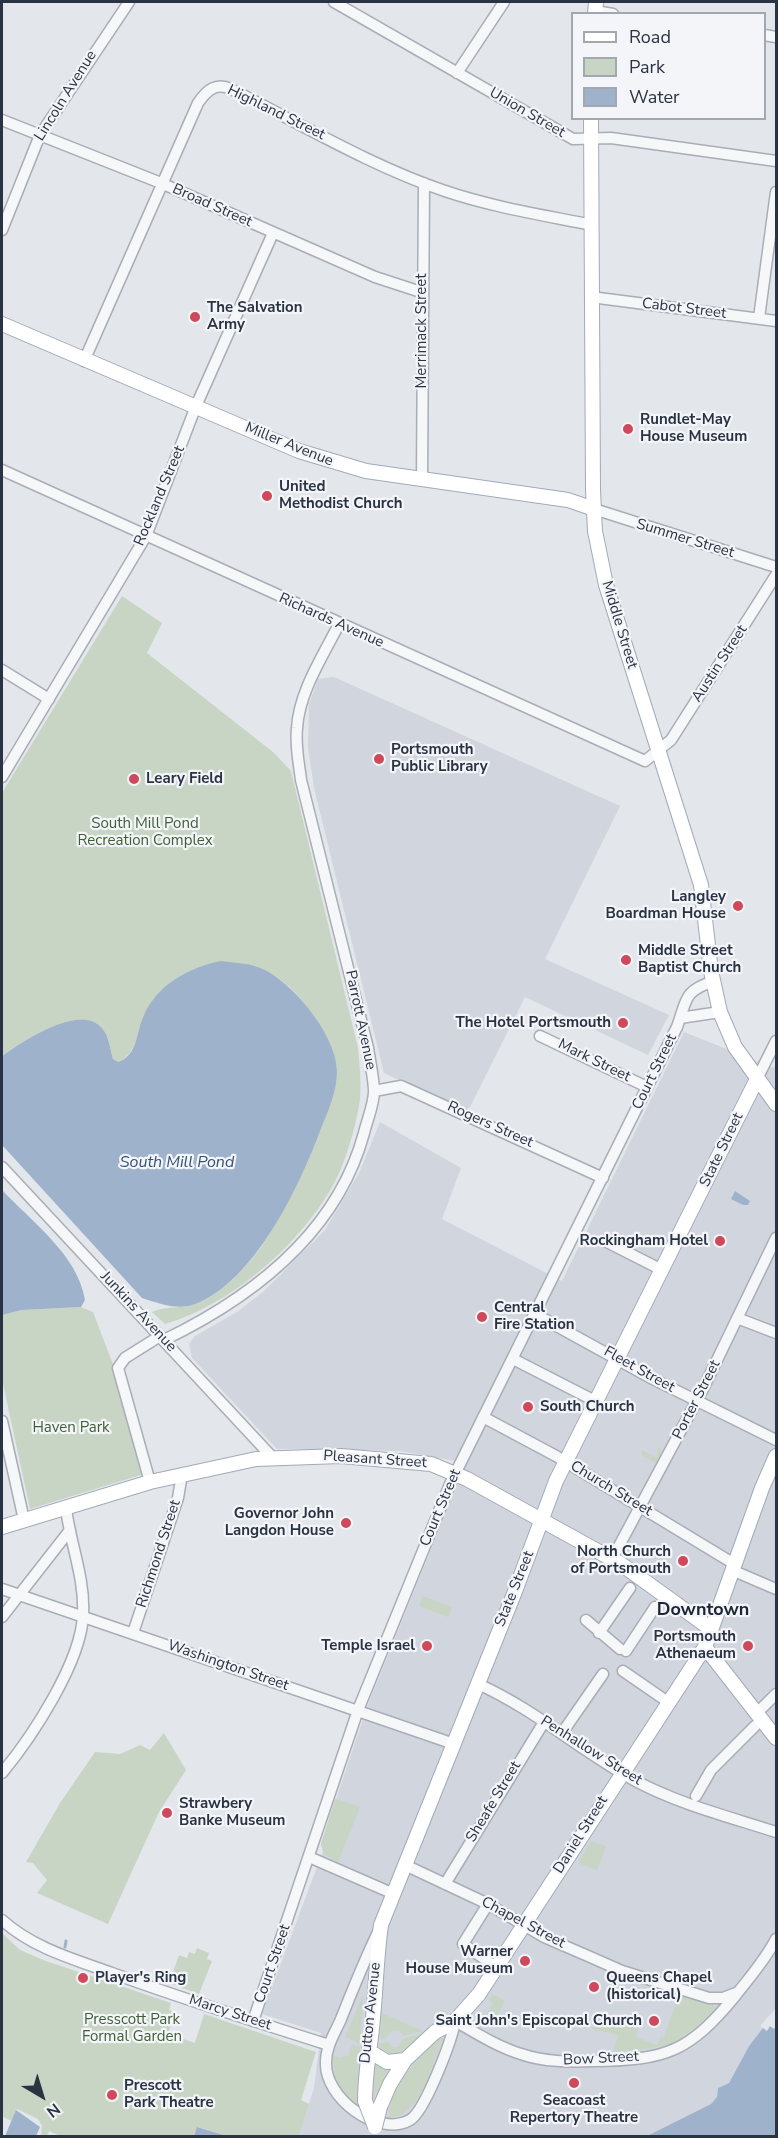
<!DOCTYPE html>
<html>
<head>
<meta charset="utf-8">
<style>
  body { margin:0 }
  #map { position:relative; width:778px; height:2138px; overflow:hidden; background:#e3e6eb; font-family:"Nunito Sans",sans-serif }
  canvas { display:block }
  .frame { position:absolute; inset:0; border:3px solid #2a3344; pointer-events:none }
  .legend { position:absolute; left:571px; top:12px; width:195px; height:108px; box-sizing:border-box; background:#f3f5f8; border:2px solid #a3a7b0; margin:0; padding:8px 10px; list-style:none; font-size:18px; color:#2a3344 }
  .legend li { display:flex; align-items:center; gap:12px; height:30px }
  .legend b { width:30px; border:2px solid #a3a7b0 }
  .north { position:absolute; left:12px; top:2066px; width:60px; height:60px; -webkit-text-stroke:4px #f3f5f8; paint-order:stroke; rotate:142deg; font-size:16px; font-weight:700; line-height:24px; text-align:center; color:#2a3344 }
  .north::after { content:''; display:block; margin:auto; width:21px; height:27px; background:#2a3344; clip-path:polygon(50% 0,100% 100%,50% 72%,0 100%) }
</style>
</head>
<body>
<div id="map">
<canvas width="778" height="2138"></canvas>
<div class="frame"></div>
<ul class="legend">
<li><b style="height:8px;background:#fff"></b>Road</li>
<li><b style="height:16px;background:#c8d5c4"></b>Park</li>
<li><b style="height:16px;background:#9eb3cb"></b>Water</li>
</ul>
<div class="north">N</div>
</div>
<script>
const context = document.querySelector('canvas').getContext('2d');
context.lineJoin = 'round';
function fill(path, color) { context.fillStyle = color; context.fill(path, 'evenodd'); }
function trace(path, color, width, dash) { context.strokeStyle = color; context.lineWidth = width; context.lineCap = dash ? 'butt' : 'round'; context.setLineDash(dash || []); context.stroke(path); }
function label(font, color, halo, rows, align = 'center') {
  context.font = font + ' "Nunito Sans",sans-serif'; context.lineWidth = 4.5; context.setLineDash([]); context.textBaseline = 'middle'; context.strokeStyle = halo; context.fillStyle = color; for (const [text, x, y, turn = 0] of rows) {
    context.save(); context.translate(x, y); context.rotate((+turn || 0) * Math.PI / 180); context.textAlign = isNaN(turn) ? turn : align; if (halo) context.strokeText(text, 0, 0); context.fillText(text, 0, 0); context.restore();
  }
}
fill(new Path2D(`
  M 334,677 L 620,806 L 545,959 L 669,1015 L 648,1055 L 525,997 L 470,1107 L 464,1110 L 384,1073 L 314,788 L 308,747 L 309,704 L 318,679 Z
  M 684,1032 L 774,1068 L 776,1063 L 776,2011 L 749,2046 L 729,2083 L 718,2088 L 717,2097 L 711,2104 L 647,2136 L 299,2136 L 314,2088 L 321,2033 L 262,2014 L 323,1851 L 321,1844 L 367,1707 L 466,1463 L 400,1451 L 277,1449 L 192,1358 L 189,1344 L 195,1336 L 237,1312 L 264,1291 L 325,1230 L 359,1173 L 380,1122 L 461,1168 L 442,1219 L 562,1281 Z`), '#d1d5dd');
fill(new Path2D(`
  M 122,596 L 162,623 L 147,653 L 273,752 L 291,771 L 358,1048 C 360,1070 363,1095 357,1116 C 352,1139 343,1169 331,1189 C 296,1248 230,1305 165,1324 L 152,1312 C 168,1305 185,1309 197,1303 C 282,1263 307,1148 337,1068 C 327,1031 300,987 265,970 C 252,964 238,964 224,964 C 194,965 177,974 156,997 C 139,1015 141,1053 118,1062 L 113,1059 C 110,1049 109,1036 102,1028 C 80,1002 22,1042 2,1056 L 2,793 Z
  M 81,1307 L 93,1312 L 114,1367 L 144,1474 L 30,1509 L 2,1379 L 2,1315 L 22,1310 Z
  M 658,1447 L 663,1452 L 657,1464 L 642,1456 L 642,1450 L 657,1458 Z
  M 423,1596 L 452,1607 L 448,1617 L 419,1606 Z
  M 164,1733 L 186,1770 L 159,1812 L 108,1924 L 37,1893 L 47,1880 L 33,1863 L 26,1862 L 60,1803 L 95,1752 L 120,1754 L 140,1745 L 150,1750 Z
  M 335,1799 L 360,1807 L 338,1862 L 324,1854 L 321,1844 Z
  M 591,1841 L 606,1846 L 597,1870 L 578,1863 Z
  M 2,1933 L 20,1950 L 46,1961 L 171,2003 L 169,2010 L 175,2012 L 168,2034 L 195,2043 L 204,2014 L 316,2052 L 301,2100 L 309,2104 L 299,2136 L 227,2136 L 198,2127 L 194,2136 L 60,2136 L 49,2131 L 47,2136 L 41,2136 L 42,2126 L 38,2119 L 17,2109 L 12,2121 L 3,2117 L 2,2120 Z
  M 197,1948 L 209,1953 L 207,1959 L 212,1961 L 199,1994 L 169,1983 L 179,1955 L 187,1958 L 189,1952 L 195,1954 Z
  M 492,1994 L 505,2001 L 491,2027 L 478,2017 L 481,2012 L 486,2015 L 493,2003 L 489,2000 Z
  M 679,1994 L 716,2007 C 702,2045 649,2051 614,2051 L 618,2035 L 592,2029 L 598,2013 L 638,2029 L 636,2037 L 657,2045 L 661,2036 L 664,2037 Z
  M 363,1995 L 360,2043 L 345,2037 Z
  M 382,2013 L 423,2031 L 404,2036 L 400,2031 L 393,2030 L 384,2040 L 380,2038 Z
  M 423,2034 L 400,2053 L 384,2053 L 378,2044 L 388,2042 L 392,2047 L 398,2047 L 404,2038 Z
  M 440,2038 L 443,2038 L 441,2044 C 430,2068 420,2118 388,2118 C 393,2082 415,2061 440,2038 Z
  M 354,2045 L 360,2047 L 357,2104 C 338,2091 333,2077 333,2055 L 339,2058 L 349,2055 L 350,2048 Z
  M 374,2063 L 388,2072 L 373,2099 Z`), '#c8d5c4');
fill(new Path2D(`
  M 221,961 C 235,963 252,963 265,970 C 295,985 336,1036 337,1070 C 337,1092 328,1111 320,1131 C 299,1187 255,1281 195,1304 C 178,1311 158,1303 142,1298 L 2,1145 L 2,1056 C 22,1042 80,1002 102,1028 C 109,1036 110,1049 113,1059 L 118,1062 C 138,1055 136,1032 144,1015 C 157,985 189,967 221,961 Z
  M 2,1190 C 32,1222 78,1255 85,1300 L 81,1307 L 22,1310 L 2,1315 Z
  M 735,1191 L 750,1201 L 748,1205 L 743,1205 L 731,1199 Z
  M 776,2011 L 776,2136 L 647,2136 L 711,2104 L 717,2097 L 718,2088 L 729,2083 L 749,2046 Z
  M 16,2110 L 40,2127 L 36,2136 L 5,2136 Z
  M 197,2127 L 227,2136 L 194,2136 Z`), '#9eb3cb');
fill(new Path2D(`
  M 776,2008 L 776,2026 L 774,2029 L 770,2026 L 767,2031 L 760,2026 Z`), '#e3e6eb');
trace(new Path2D(`
  M 65,1947 L 66,1941`), '#9eb3cb', 3);
const minor = new Path2D(`
  M 334,2 L 573,139 L 611,138 L 776,161
  M 595,11 L 613,14
  M 764,35 L 776,37
  M 457,73 L 504,2
  M 2,120 L 161,183 L 375,277 L 421,292
  M 2,230 L 40,135 L 129,2
  M 591,297 L 776,321
  M 759,318 L 776,192
  M 84,361 L 198,103 C 207,90 216,82 231,89 C 301,124 371,166 445,191 C 492,207 543,215 592,225
  M 2,470 L 645,761 L 671,740 L 776,575
  M 422,479 L 424,183
  M 594,509 L 776,567
  M 2,670 L 49,699
  M 2,777 L 146,536 L 196,406 L 273,233
  M 680,1018 L 720,1012
  M 540,1036 L 647,1087
  M 757,1079 L 776,1041
  M 374,1091 L 401,1086 L 603,1178
  M 2,1167 L 273,1458
  M 605,1241 L 662,1270
  M 535,1314 L 653,1379 L 776,1440
  M 737,1318 L 776,1333
  M 164,1340 C 253,1297 337,1233 364,1133 C 367,1120 375,1102 374,1089 C 373,1075 370,1061 368,1048 L 301,780 C 299,763 295,746 297,728 C 299,692 323,656 339,624
  M 513,1359 L 595,1401
  M 483,1417 L 556,1456 L 736,1565
  M 2,1421 L 24,1520
  M 150,1482 L 118,1368 L 125,1358 L 160,1336
  M 612,1559 L 703,1389 L 776,1238
  M 734,1571 L 776,1589
  M 2,1589 L 454,1744
  M 2,1617 L 70,1530
  M 586,1620 L 620,1649
  M 133,1633 L 178,1498 L 182,1474
  M 599,1633 L 630,1588
  M 626,1651 L 655,1607
  M 623,1671 L 668,1702
  M 478,1684 C 534,1709 581,1751 634,1780 C 678,1804 730,1817 776,1832
  M 756,1714 L 776,1694
  M 562,1733 L 603,1674
  M 2,1773 C 32,1737 82,1661 83,1614 C 85,1578 70,1543 66,1508
  M 696,1796 L 711,1770 L 755,1726
  M 309,1857 L 394,1894
  M 405,1865 L 488,1904 L 544,1937 L 588,1956 L 622,1971 L 709,1998 L 723,1998 L 736,1993
  M 445,1884 L 544,1722
  M 488,1904 L 463,1944 L 496,1967
  M 2,1920 C 33,1948 73,1959 112,1973 C 183,1999 256,2022 329,2045
  M 377,1934 C 364,1962 352,1991 341,2019 C 335,2033 326,2046 326,2062 C 324,2097 377,2138 410,2120 C 425,2111 452,2040 455,2021 C 476,2033 498,2047 521,2054 C 544,2062 569,2062 594,2061 C 667,2060 689,2052 736,1995 C 750,1977 766,1959 776,1939
  M 253,2021 L 358,1710 L 451,1482 L 677,1027 C 687,1000 683,991 714,981`);
const major = new Path2D(`
  M 595,14 L 596,2
  M 591,118 L 593,490 L 595,531 L 606,585 L 701,885 L 711,971 L 720,1012 L 735,1047 L 776,1104
  M 2,324 L 299,451 L 366,471 L 568,500 L 594,509
  M 2,1527 L 150,1482 L 256,1459 L 341,1456 L 431,1464 L 467,1479 L 621,1564 L 711,1629
  M 705,1647 L 776,1738
  M 369,2051 L 387,2062 L 405,2060
  M 365,2101 C 365,2083 367,2068 369,2051 C 376,2009 375,1967 381,1925 L 514,1594 L 556,1481 L 757,1079
  M 380,2107 L 390,2084 L 405,2060 L 435,2032 L 455,2021 L 479,1994 L 705,1647 L 762,1488 L 776,1456`);
trace(minor, '#a8adb6', 13);
trace(major, '#a2aab7', 16);
trace(minor, '#f6f7f9', 10);
trace(major, '#fff', 14);
const majorBridge = new Path2D(`
  M 365,2101 L 375,2127
  M 375,2127 L 380,2107`);
trace(majorBridge, '#a2aab7', 16, []);
trace(majorBridge, '#fff', 14);
for (const [x, y, r, color] of [
  [195,317,6,"#d0485b"],
  [628,429,6,"#d0485b"],
  [267,496,6,"#d0485b"],
  [379,759,6,"#d0485b"],
  [134,779,6,"#d0485b"],
  [738,906,6,"#d0485b"],
  [626,960,6,"#d0485b"],
  [623,1023,6,"#d0485b"],
  [720,1241,6,"#d0485b"],
  [482,1317,6,"#d0485b"],
  [528,1407,6,"#d0485b"],
  [346,1523,6,"#d0485b"],
  [683,1561,6,"#d0485b"],
  [427,1646,6,"#d0485b"],
  [748,1646,6,"#d0485b"],
  [167,1813,6,"#d0485b"],
  [525,1961,6,"#d0485b"],
  [83,1978,6,"#d0485b"],
  [594,1987,6,"#d0485b"],
  [654,2021,6,"#d0485b"],
  [574,2083,6,"#d0485b"],
  [112,2095,6,"#d0485b"]
]) { const dot = new Path2D(); dot.arc(x, y, r, 0, 2 * Math.PI); context.fillStyle = color; context.fill(dot); trace(dot, '#f3f5f8', 2); }
label('15px', '#2a3344', '#f3f5f8', [
  ["Lincoln Avenue",66,96,-58],
  ["Highland Street",276,113,26],
  ["Union Street",527,113,30],
  ["Broad Street",212,206,24],
  ["Cabot Street",684,309,7],
  ["Merrimack Street",422,331,-90],
  ["Miller Avenue",289,445,22],
  ["Rockland Street",160,496,-67],
  ["Summer Street",685,539,17],
  ["Richards Avenue",331,621,24],
  ["Middle Street",619,625,73],
  ["Austin Street",720,664,-57],
  ["Parrott Avenue",360,1020,78],
  ["Mark Street",594,1061,26],
  ["Court Street",655,1072,-64],
  ["Rogers Street",490,1125,24],
  ["State Street",722,1150,-64],
  ["Junkins Avenue",138,1312,47],
  ["Fleet Street",639,1370,29],
  ["Porter Street",697,1400,-63],
  ["Pleasant Street",375,1460,4],
  ["Church Street",611,1489,31],
  ["Court Street",441,1508,-67],
  ["Richmond Street",159,1554,-72],
  ["State Street",515,1589,-68],
  ["Washington Street",228,1666,19],
  ["Penhallow Street",591,1751,32],
  ["Sheafe Street",494,1802,-59],
  ["Daniel Street",581,1835,-58],
  ["Chapel Street",523,1923,28],
  ["Court Street",273,1964,-71],
  ["Marcy Street",230,2013,18],
  ["Dutton Avenue",371,2013,-84],
  ["Bow Street",601,2059,-3]
]);
label('bold 15px', '#2a3344', '#f3f5f8', [
  ["The Salvation",207,308],
  ["Army",207,325],
  ["Rundlet-May",640,420],
  ["House Museum",640,437],
  ["United",279,487],
  ["Methodist Church",279,504],
  ["Portsmouth",391,750],
  ["Public Library",391,767],
  ["Leary Field",146,779],
  ["Langley",726,897,"right"],
  ["Boardman House",726,914,"right"],
  ["Middle Street",638,951],
  ["Baptist Church",638,968],
  ["The Hotel Portsmouth",611,1023,"right"],
  ["Rockingham Hotel",708,1241,"right"],
  ["Central",494,1308],
  ["Fire Station",494,1325],
  ["South Church",540,1407],
  ["Governor John",334,1514,"right"],
  ["Langdon House",334,1531,"right"],
  ["North Church",671,1552,"right"],
  ["of Portsmouth",671,1569,"right"],
  ["Portsmouth",736,1637,"right"],
  ["Athenaeum",736,1654,"right"],
  ["Temple Israel",415,1646,"right"],
  ["Strawbery",179,1804],
  ["Banke Museum",179,1821],
  ["Warner",513,1952,"right"],
  ["House Museum",513,1969,"right"],
  ["Player's Ring",95,1978],
  ["Queens Chapel",606,1978],
  ["(historical)",606,1995],
  ["Saint John's Episcopal Church",642,2021,"right"],
  ["Prescott",124,2086],
  ["Park Theatre",124,2103],
  ["Seacoast",574,2101,"center"],
  ["Repertory Theatre",574,2118,"center"]
], 'left');
label('15px', '#3f6037', '#f3f5f8', [
  ["South Mill Pond",145,824],
  ["Recreation Complex",145,841],
  ["Haven Park",71,1428],
  ["Presscott Park",132,2020],
  ["Formal Garden",132,2037]
]);
label('italic 16px', '#345178', '#f3f5f8', [
  ["South Mill Pond",177,1163]
]);
label('bold 18px', '#1c2435', '#f3f5f8', [
  ["Downtown",703,1611]
]);
</script>
</body>
</html>
